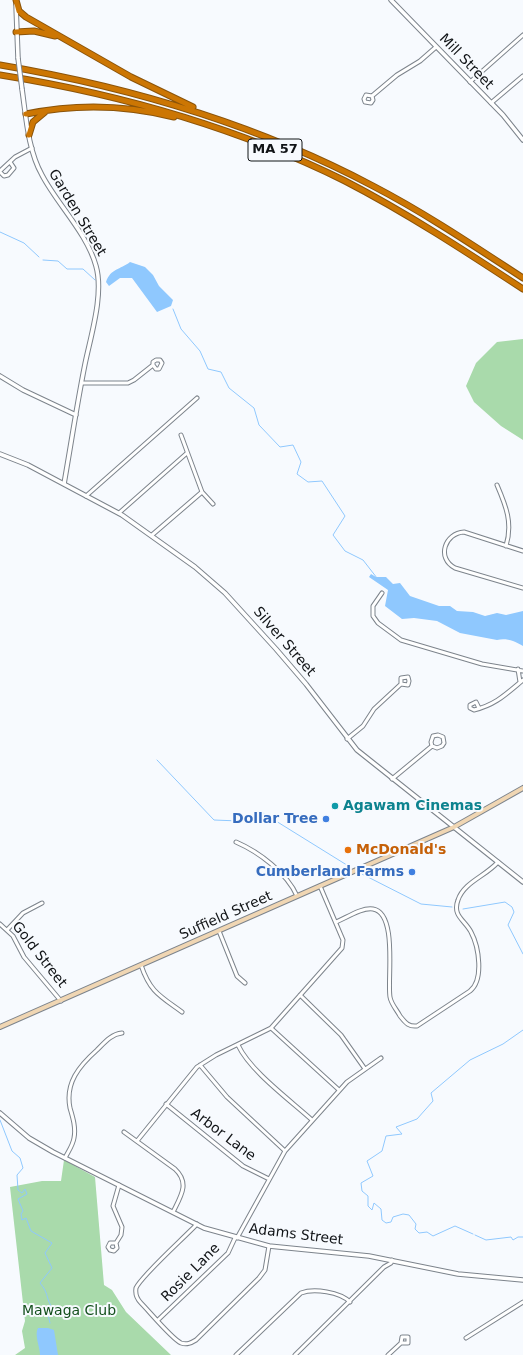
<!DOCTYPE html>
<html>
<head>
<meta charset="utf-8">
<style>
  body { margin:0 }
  canvas { display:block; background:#f7fafe }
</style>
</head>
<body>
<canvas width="523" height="1355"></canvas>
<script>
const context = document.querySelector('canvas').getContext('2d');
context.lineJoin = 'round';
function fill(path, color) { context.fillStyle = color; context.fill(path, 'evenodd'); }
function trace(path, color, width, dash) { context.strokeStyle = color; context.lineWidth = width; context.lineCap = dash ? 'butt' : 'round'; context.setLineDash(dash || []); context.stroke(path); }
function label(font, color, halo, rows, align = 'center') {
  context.font = font + ' "DejaVu Sans",sans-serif'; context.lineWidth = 4; context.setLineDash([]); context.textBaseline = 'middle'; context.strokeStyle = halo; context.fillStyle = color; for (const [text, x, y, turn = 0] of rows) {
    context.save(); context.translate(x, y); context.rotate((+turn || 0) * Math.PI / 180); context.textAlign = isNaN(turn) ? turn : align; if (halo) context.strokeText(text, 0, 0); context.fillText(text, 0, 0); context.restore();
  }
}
fill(new Path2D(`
  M 523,339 L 523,440 L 501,426 L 474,402 L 466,386 L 476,363 L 497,342 Z
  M 64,1160 L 95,1177 L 104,1285 L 112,1290 L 126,1312 L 171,1355 L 15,1355 L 25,1348 L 22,1331 L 25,1321 L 10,1187 L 42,1181 L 61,1181 Z`), '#a9daab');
fill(new Path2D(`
  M 130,262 L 145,267 L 153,275 L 159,286 L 173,300 L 171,306 L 157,312 L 132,278 L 120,278 L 109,286 L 106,282 C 111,268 120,270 130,262 Z
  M 371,574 L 376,577 L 386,577 L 393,584 L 400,583 L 410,596 L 439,606 L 450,606 L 457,611 L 473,612 L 485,616 L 497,613 L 506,615 L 523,611 L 523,646 C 514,641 507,638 497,640 L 460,633 L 437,621 L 414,618 L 402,619 L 385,606 L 388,590 L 369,577 Z
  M 38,1328 L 48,1328 L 54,1330 L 58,1355 L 40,1355 C 40,1347 34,1335 38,1328 Z`), '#8fc8fe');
trace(new Path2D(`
  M 0,232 L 24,243 L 39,257
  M 43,260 L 58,261 L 67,269 L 83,269 L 95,280
  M 173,309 L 181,329 L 200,351 L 208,369 L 221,372 L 229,388 L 254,408 L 259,425 L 280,447 L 293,445 L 301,462 L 297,474 L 308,482 L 322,481 L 345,516 L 333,535 L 345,551 L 363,560 L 377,578
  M 157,760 L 214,820 L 239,821 L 263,813 L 350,867
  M 360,873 L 421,904 L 452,907
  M 463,909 L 505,902 L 512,907 L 514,912 L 508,925 L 523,954
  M 0,1120 L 12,1151 L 20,1158 L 23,1168 L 17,1175 L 18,1190 L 22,1193 L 25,1189 L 27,1194 L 18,1199 L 23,1211 L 21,1214 L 22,1220 L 26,1218 L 31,1231 L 52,1243 L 45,1253 L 52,1268 L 40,1283 C 48,1292 46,1297 51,1306 L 47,1311 L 50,1323
  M 473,1234 L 455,1226 L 433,1236 L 427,1232 L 419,1233 L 415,1229 L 416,1224 L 409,1215 L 403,1214 L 393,1217 L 391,1222 L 386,1223 L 382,1220 L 381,1209 L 374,1203 L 372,1210 L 368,1206 L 368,1196 L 362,1191 L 361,1183 L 373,1176 L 367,1161 L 382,1151 L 386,1136 L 402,1134 L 396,1127 L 417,1119 L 433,1101 L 431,1093 L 470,1060 L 503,1044 L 523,1030
  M 475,1235 L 486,1240 L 511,1237 L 513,1240 L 518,1237 L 523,1237`), '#8fc8fe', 1);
const minor = new Path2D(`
  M 470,82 L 523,35
  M 372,96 L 373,100 L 371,103 L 365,102 L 364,99 L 366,95 L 372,96 L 397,75 L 420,61 L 436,47
  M 491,103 L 523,76
  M 0,171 L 15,157 L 32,148
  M 0,172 L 4,176 L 8,175 L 14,168 L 10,162
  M 82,383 L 128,383 L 134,380 L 153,365 L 153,362 L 156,360 L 160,360 L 162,363 L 159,369 L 156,369 L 153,365
  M 497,485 C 506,506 513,523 506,546
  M 202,492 L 213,504
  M 86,496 L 197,398
  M 119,513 L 187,453
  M 152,535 L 202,492 L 181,435
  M 523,551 L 464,532 C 445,533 436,558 455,568 L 523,588
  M 382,593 L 373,606 L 373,616 L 378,623 L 401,640 L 482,664 L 523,671
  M 518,669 L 520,682
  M 479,708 L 476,702 L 470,705 L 470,708 L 474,710 C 495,705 505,695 523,680
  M 347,739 L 363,726 L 374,709 L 401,684 L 408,685 L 409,681 L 408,677 L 401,678 L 401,684
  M 392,779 L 432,746 L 437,748 L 442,746 L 444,743 L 443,737 L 438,735 L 433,736 L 431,742 L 432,746
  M 236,842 C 259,852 287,873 297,896
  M 336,922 C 346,918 362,907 373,909 C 398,913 387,980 390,997 C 391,1004 397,1010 400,1016 C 405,1022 408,1027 417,1026 L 470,991 C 484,980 479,947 471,932 C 465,920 452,916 458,900 C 464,882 486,876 498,862
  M 0,924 L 13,936 L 24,957 L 61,1001
  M 7,930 L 23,913 L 42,903
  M 219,931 L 237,976 L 245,983
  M 141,965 C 150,992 160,996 182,1012
  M 300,995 L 341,1035 L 365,1069
  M 271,1028 L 339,1090
  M 238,1045 C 250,1071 290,1100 312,1120
  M 200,1065 L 227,1097 L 285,1151
  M 166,1104 L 243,1166 L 269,1179
  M 124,1132 L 175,1169 C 190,1183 181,1196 173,1212
  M 137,1141 L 197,1067 L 216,1055 L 271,1028 L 342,948 L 343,940 L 320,886
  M 65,1158 C 68,1152 73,1145 74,1138 C 76,1128 73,1118 70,1108 C 65,1083 79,1066 97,1050 C 104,1043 111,1034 122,1033
  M 197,1224 C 186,1236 141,1276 136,1288 C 135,1294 137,1299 141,1303 C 149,1311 172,1339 181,1343 C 187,1345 191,1343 196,1340 L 259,1278 L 265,1270 L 269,1246
  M 237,1238 L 285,1151 L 347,1082 L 381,1058
  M 116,1243 L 110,1243 L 108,1247 L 110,1250 L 114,1251 L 117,1248 L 116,1243 L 121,1235 L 122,1227 L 113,1206 L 119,1185
  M 158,1320 L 228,1253 L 235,1238
  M 466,1338 L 523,1302
  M 236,1355 L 301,1293 C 314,1288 340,1292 350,1302
  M 295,1355 L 384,1267 L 391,1263 L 392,1260
  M 388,1355 L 401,1343 L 402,1337 L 408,1337 L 408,1343 L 401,1343`);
const tertiary = new Path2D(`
  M 391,0 L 503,115 L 523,140
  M 16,5 L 18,58
  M 22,89 C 26,117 28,150 42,175 C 57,204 87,233 96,266 C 104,294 91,335 85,364 C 77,404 71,444 64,484
  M 0,376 L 23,390 L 76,415
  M 0,454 L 28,465 L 122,515 L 195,567 L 225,593 L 276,649 L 306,684 L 357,750 L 523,882
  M 0,1113 L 29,1138 L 53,1152 L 204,1228 L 269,1246 L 369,1256 L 458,1274 L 523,1280`);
const secondary = new Path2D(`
  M 0,1027 L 454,827 L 523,788`);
const motorway = new Path2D(`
  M 16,0 L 19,11 L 26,17 L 131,77 L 193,107
  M 16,32 L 34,31 L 55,36
  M 0,65 C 130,87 256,124 373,186 C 425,213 474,246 523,278
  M 0,75 C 119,94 236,127 345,181 C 407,213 465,251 523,289
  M 26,114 C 74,104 126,105 174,117
  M 29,135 L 33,122 L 45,112`);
trace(minor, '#7d848c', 5);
trace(tertiary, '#7d848c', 5.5);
trace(secondary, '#7d848c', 6);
trace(motorway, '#8b540a', 7);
trace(minor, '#fff', 3);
trace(tertiary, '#fff', 3.5);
trace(secondary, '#f0d6b3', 4);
trace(motorway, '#cc7603', 5);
const tertiaryBridge = new Path2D(`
  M 18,58 L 22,89`);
trace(tertiaryBridge, '#7d848c', 5.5, []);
trace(tertiaryBridge, '#fff', 3.5);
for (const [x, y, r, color] of [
  [335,806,4,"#0f9aa8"],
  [326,819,4,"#3f7fe0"],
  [348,850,4,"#e8710a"],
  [412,872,4,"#3f7fe0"]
]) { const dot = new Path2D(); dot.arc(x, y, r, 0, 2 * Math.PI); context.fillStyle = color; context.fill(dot); trace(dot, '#f7fafe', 1.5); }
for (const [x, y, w] of [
  [275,150,54]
]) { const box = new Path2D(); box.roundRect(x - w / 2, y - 11, w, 22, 3); context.fillStyle = '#f7fafe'; context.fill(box); trace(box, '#111417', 1); }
label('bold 13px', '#111417', null, [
  ["MA 57",275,150]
]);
label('14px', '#111417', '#f7fafe', [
  ["Mill Street",466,62,46],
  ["Garden Street",77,213,59],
  ["Silver Street",284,642,49],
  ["Suffield Street",226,916,-24],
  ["Gold Street",39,955,52],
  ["Arbor Lane",223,1135,37],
  ["Adams Street",296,1235,7],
  ["Rosie Lane",191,1273,-45]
]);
label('bold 14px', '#0d838f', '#f7fafe', [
  ["Agawam Cinemas",343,806]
], 'left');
label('bold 14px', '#366cbe', '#f7fafe', [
  ["Dollar Tree",318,819],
  ["Cumberland Farms",404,872]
], 'right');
label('bold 14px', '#c56008', '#f7fafe', [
  ["McDonald's",356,850]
], 'left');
label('14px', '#14501d', '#f7fafe', [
  ["Mawaga Club",69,1311]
]);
</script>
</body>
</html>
